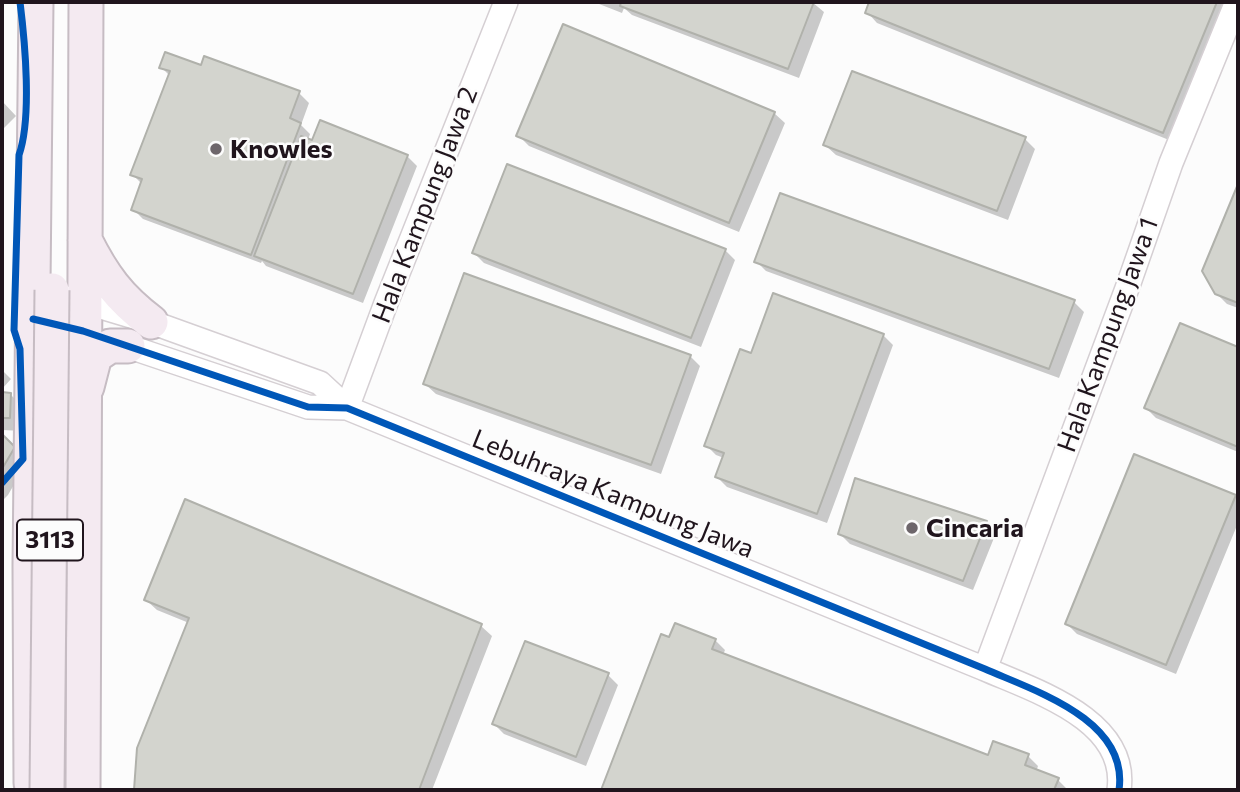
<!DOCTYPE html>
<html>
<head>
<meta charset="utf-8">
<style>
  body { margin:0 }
  #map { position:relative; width:1240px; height:792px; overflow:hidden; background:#fcfcfc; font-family:Commissioner,sans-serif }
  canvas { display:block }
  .frame { position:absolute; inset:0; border:4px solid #20151d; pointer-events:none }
</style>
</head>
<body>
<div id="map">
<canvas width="1240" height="792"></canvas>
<div class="frame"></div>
</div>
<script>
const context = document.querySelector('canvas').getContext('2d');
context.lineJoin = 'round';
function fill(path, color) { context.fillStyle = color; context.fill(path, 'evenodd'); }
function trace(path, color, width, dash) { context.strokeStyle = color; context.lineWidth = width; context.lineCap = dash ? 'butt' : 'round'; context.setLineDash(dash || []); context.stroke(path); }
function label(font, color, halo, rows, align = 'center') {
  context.font = font + ' Commissioner,sans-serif'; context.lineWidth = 5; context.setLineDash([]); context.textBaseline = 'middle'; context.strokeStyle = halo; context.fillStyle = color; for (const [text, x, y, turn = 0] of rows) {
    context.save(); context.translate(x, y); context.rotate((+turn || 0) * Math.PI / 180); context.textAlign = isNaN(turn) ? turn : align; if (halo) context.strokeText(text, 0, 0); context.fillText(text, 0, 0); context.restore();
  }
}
fill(new Path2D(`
  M 594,2 L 812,2 L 824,12 L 799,78 L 632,15 L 624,8 L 622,13 Z
  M 871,2 L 1230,2 L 1174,142 L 877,23 L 867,12 Z
  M 161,67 L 202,67 L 299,93 L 309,103 L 301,125 L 310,134 L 308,140 L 407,156 L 417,166 L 363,303 L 266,266 L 262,261 L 261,263 L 143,219 L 133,209 L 142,184 L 132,174 L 170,76 Z
  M 2,101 L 16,116 L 2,130 Z
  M 774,113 L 785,123 L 739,232 L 529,146 L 519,136 Z
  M 1025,139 L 1035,149 L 1008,220 L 836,155 L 825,145 Z
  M 1238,188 L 1238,308 L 1227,304 L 1216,293 L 1204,271 Z
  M 725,250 L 735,260 L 701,347 L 484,263 L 474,253 Z
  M 756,261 L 1074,302 L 1084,312 L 1059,378 L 766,271 Z
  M 1181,325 L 1238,349 L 1238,452 L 1156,418 L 1146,408 Z
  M 883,335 L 893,345 L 827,523 L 727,487 L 717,477 L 724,458 L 716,455 L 706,445 L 752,356 Z
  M 690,356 L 700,366 L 661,474 L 436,394 L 425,384 Z
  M 2,370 L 11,379 L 2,389 Z
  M 2,394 L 11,395 L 24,408 L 23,431 L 2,430 Z
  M 2,437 L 27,462 L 8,495 L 2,501 Z
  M 1235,497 L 1238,501 L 1238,523 L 1176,674 L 1077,634 L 1067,624 Z
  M 186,501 L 481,626 L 492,636 L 432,790 L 136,790 L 138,749 L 189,623 L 157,610 L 146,600 Z
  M 986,523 L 996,533 L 973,590 L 850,544 L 840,534 Z
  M 662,636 L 670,640 L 715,640 L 725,650 L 723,655 L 989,757 L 1028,756 L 1038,766 L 1036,772 L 1058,780 L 1068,790 L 603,790 Z
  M 608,675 L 618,685 L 586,766 L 504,734 L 494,724 Z`), '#0003');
const building = new Path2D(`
  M 621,2 L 814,2 L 788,69 L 620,6 Z
  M 869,2 L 1217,2 L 1163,133 L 865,13 Z
  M 563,24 L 775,112 L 729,223 L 516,136 Z
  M 165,52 L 201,65 L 204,56 L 300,91 L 290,118 L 301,123 L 251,255 L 131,210 L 142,179 L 130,175 L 170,71 L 159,68 Z
  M 852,71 L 1026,137 L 997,211 L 823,145 Z
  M 320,120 L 408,155 L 353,294 L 254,256 L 301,136 L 312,140 Z
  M 507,164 L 726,249 L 691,338 L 472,253 Z
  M 1238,184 L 1238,303 L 1215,294 L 1202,271 Z
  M 780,193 L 1075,300 L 1049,369 L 754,262 Z
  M 464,273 L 691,355 L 651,465 L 423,384 Z
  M 773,293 L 884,334 L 817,514 L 715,477 L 724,453 L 704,446 L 740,349 L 751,353 Z
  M 1180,323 L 1238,347 L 1238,447 L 1144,408 Z
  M 2,392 L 11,393 L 10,418 L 2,418 Z
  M 2,434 L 15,447 L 2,469 Z
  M 1134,454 L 1236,495 L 1166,665 L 1065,624 Z
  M 855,478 L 987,521 L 963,581 L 838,534 Z
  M 185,499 L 482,624 L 419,790 L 134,790 L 137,748 L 189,618 L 144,600 Z
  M 675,623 L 716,639 L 712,649 L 988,755 L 993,741 L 1029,754 L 1025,765 L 1059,778 L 1054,790 L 601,790 L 661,634 L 669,637 Z
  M 525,641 L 609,673 L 576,757 L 492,724 Z`);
fill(building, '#d3d4ce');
trace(building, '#b0b1ab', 2);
const minor = new Path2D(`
  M 71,298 L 151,322 L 320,383 L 347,408
  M 115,342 L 308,407 L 347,408 L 985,669 C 1035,691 1129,720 1119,790
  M 347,408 L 386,303 L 506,2
  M 985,669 L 1129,283 L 1171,163 L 1236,4`);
const highway = new Path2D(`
  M 85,240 C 103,276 119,298 151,322
  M 87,387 L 95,356 L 110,346 L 128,346
  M 31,783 L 30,565 L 36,2
  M 83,790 L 86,2`);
trace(minor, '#d5cfd3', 26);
trace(highway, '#c6bcc3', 37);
trace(minor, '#fff', 23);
trace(highway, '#f4eaf1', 33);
const highwayBridge = new Path2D(`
  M 47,790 L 52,290`);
trace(highwayBridge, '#c6bcc3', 37, []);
trace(highwayBridge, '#f4eaf1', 33);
trace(new Path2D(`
  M 33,319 L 83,331 L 308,407 L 347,408 L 985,669 C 1035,691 1129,720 1119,790
  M 2,483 L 23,459 L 20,349 L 14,330 L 19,155 C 32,118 25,42 20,2`), '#0057b8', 7);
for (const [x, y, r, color] of [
  [216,149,7,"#6d666b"],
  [912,528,7,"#6d666b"]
]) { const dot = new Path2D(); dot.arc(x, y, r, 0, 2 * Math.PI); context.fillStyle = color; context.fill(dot); trace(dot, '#fcfcfc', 2.5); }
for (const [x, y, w] of [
  [50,540,66]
]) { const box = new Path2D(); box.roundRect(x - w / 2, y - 20.5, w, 41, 5); context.fillStyle = '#fcfcfc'; context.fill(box); trace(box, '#20151d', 2); }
label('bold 24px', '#20151d', null, [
  ["3113",50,540]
]);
label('bold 26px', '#20151d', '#fcfcfc', [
  ["Knowles",230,149],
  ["Cincaria",926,528]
], 'left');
label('26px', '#20151d', '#fcfcfc', [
  ["Hala Kampung Jawa 2",425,205,-69],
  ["Hala Kampung Jawa 1",1108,335,-70],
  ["Lebuhraya Kampung Jawa",613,494,22]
]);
</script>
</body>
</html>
